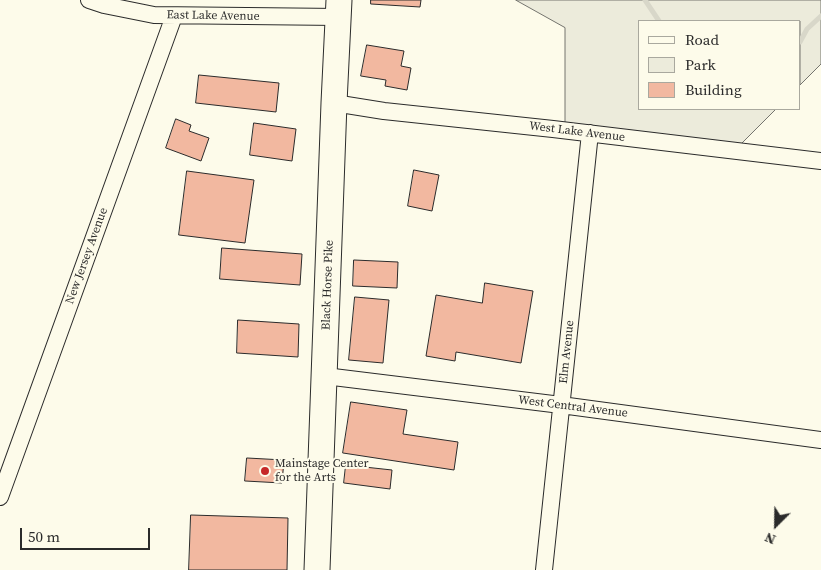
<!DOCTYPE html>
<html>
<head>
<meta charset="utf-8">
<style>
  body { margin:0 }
  #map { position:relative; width:821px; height:570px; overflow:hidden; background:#fdfbea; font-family:"Source Serif 4",serif }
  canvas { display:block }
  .legend { position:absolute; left:638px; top:20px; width:162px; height:90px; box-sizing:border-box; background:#fdfbea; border:1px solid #a9a89e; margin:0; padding:6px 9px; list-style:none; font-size:15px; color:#2b2b2b }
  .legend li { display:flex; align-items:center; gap:10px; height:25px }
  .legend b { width:25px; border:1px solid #a9a89e }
  .north { position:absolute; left:751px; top:500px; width:50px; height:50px; -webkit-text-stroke:4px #fdfbea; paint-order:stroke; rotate:203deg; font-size:14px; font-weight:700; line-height:20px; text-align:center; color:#2b2b2b }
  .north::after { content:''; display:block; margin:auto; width:18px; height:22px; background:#2b2b2b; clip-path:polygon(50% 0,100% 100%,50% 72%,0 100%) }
  .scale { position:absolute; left:20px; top:528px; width:130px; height:22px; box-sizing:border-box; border:2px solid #2b2b2b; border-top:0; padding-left:6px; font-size:15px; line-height:18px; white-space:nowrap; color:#2b2b2b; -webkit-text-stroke:4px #fdfbea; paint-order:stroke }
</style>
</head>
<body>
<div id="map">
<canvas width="821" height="570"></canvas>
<ul class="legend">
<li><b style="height:6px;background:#fdfbea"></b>Road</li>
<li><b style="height:14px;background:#ecebdb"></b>Park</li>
<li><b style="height:14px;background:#f2b8a0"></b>Building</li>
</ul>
<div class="north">N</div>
<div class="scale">50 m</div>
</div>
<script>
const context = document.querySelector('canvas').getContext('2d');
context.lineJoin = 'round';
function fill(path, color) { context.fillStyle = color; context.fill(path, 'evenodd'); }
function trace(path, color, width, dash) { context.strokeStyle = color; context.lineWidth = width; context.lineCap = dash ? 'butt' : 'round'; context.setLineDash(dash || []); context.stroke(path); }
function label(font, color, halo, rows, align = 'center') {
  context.font = font + ' "Source Serif 4",serif'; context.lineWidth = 4; context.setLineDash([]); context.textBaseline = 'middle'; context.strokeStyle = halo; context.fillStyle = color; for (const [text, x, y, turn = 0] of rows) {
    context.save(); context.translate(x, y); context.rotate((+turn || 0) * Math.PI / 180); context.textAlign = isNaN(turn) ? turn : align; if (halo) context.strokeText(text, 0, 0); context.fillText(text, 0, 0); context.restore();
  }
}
const green = new Path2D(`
  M 516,0 L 821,0 L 821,64 L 800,85 L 800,21 L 640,21 L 640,109 L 776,109 L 735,150 L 565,126 L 565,28 Z`);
fill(green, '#ecebdb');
trace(green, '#74746e', 1);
trace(new Path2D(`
  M 645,0 L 659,21
  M 800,42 L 807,29 L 821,16`), '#d8d7c9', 5);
const building = new Path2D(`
  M 371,0 L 421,0 L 420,7 L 371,4 Z
  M 367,45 L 404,51 L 401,66 L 411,68 L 407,90 L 385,86 L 386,80 L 361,76 Z
  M 199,75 L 279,83 L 276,112 L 196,103 Z
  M 176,119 L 191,125 L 189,131 L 209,138 L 201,161 L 166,148 Z
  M 254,123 L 296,129 L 292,161 L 250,155 Z
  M 414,170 L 439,175 L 432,211 L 408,206 Z
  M 187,171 L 254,180 L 245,243 L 179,235 Z
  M 222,248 L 302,254 L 300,285 L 220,279 Z
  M 354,260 L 398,262 L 397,288 L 353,286 Z
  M 485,283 L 533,291 L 521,363 L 456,352 L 455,361 L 426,356 L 436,295 L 482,303 Z
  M 355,297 L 389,300 L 383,363 L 349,360 Z
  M 238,320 L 299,324 L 298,357 L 237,353 Z
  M 351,402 L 407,410 L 403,434 L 458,442 L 454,470 L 343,453 Z
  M 247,458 L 284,460 L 282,483 L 245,481 Z
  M 346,465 L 392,470 L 390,489 L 344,483 Z
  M 191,515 L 288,518 L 287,570 L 189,570 Z`);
fill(building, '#f2b8a0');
trace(building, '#2b2b2b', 1);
const street = new Path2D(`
  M 89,0 L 104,5 L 154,15 L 339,17
  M 334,103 L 384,111 L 553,129 L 821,161
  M 325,376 L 561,405 L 821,440
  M 0,497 L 174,16
  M 544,570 L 590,133`);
const primary = new Path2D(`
  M 317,570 L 334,103 L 339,0`);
trace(street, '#2b2b2b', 18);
trace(primary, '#2b2b2b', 27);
trace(street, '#fdfbea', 16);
trace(primary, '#fdfbea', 25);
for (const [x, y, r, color] of [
  [265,471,5,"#c62828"]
]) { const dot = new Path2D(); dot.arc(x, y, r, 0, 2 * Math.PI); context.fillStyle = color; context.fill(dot); trace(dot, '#fdfbea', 2); }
label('12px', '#2b2b2b', '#fdfbea', [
  ["East Lake Avenue",213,16,1],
  ["West Lake Avenue",577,132,7],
  ["New Jersey Avenue",87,256,-70],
  ["Black Horse Pike",328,285,-88],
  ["Elm Avenue",567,352,-84],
  ["West Central Avenue",573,407,7]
]);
label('12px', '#2b2b2b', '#fdfbea', [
  ["Mainstage Center",275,464],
  ["for the Arts",275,478]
], 'left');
</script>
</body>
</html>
